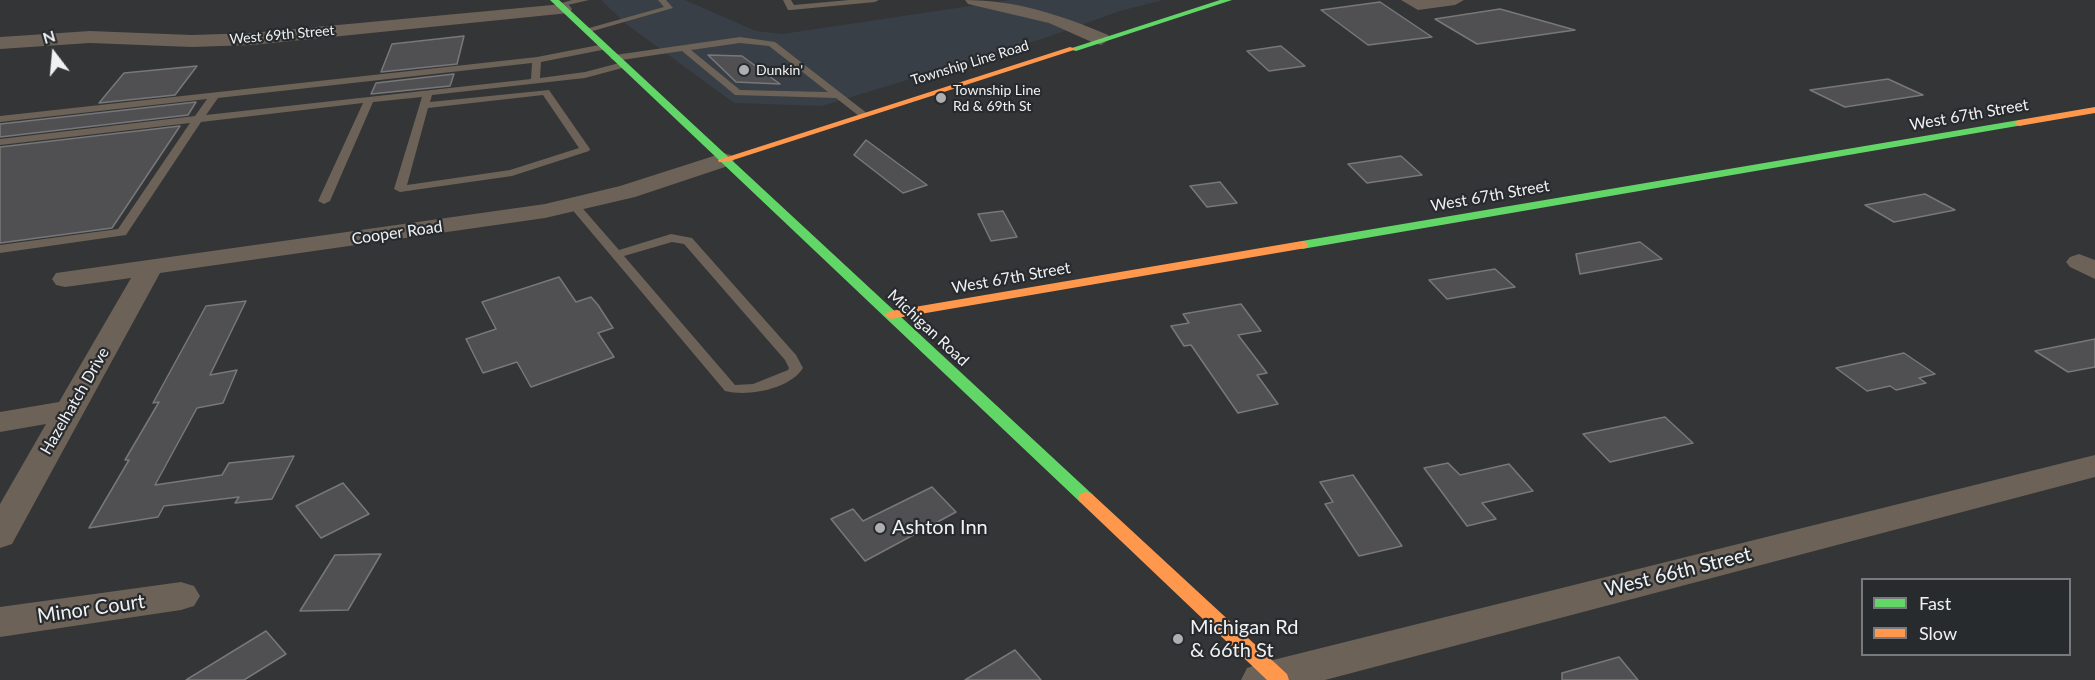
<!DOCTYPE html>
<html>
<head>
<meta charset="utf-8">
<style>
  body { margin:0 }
  #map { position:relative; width:2095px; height:680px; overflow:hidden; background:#333537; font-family:Lato,sans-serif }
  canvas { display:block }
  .legend { position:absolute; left:1861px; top:578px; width:210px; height:78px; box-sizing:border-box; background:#282b2e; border:2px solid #787a7d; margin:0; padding:8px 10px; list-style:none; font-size:18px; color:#eff1f3 }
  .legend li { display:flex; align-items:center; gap:12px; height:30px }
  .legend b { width:30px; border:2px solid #787a7d }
  .north { position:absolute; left:24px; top:24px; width:60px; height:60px; -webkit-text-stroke:4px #282b2e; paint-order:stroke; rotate:344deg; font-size:16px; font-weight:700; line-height:24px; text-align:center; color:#eff1f3 }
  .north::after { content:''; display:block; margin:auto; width:21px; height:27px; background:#eff1f3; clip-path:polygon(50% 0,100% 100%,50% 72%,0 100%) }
</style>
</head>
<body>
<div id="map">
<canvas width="2095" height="680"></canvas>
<ul class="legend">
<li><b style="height:8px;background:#63d668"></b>Fast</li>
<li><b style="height:8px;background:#ff974d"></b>Slow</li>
</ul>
<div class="north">N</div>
</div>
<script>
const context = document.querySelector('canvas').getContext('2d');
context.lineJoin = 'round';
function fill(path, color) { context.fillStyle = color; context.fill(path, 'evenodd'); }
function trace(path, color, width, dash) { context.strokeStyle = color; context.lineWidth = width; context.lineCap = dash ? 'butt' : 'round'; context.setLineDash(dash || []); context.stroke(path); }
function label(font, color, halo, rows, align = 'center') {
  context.font = font + ' Lato,sans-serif'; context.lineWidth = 4.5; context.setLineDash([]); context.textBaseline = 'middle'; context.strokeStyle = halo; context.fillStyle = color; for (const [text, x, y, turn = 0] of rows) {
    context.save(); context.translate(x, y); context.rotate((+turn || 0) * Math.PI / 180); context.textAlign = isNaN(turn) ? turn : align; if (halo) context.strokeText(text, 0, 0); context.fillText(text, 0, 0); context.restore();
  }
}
fill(new Path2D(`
  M 601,0 L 685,0 L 756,31 L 782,34 L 1010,0 L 1163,0 L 1120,11 L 1048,37 L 822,106 L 734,103 L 626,24 Z`), '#393f46');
const building = new Path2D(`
  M 1380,2 L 1432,37 L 1368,45 L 1321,10 Z
  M 1500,9 L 1575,30 L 1477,44 L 1435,19 Z
  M 464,36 L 457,64 L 381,72 L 392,44 Z
  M 1281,46 L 1305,66 L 1269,71 L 1247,51 Z
  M 708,55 L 742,56 L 780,84 L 736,82 Z
  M 197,66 L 175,95 L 99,103 L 124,73 Z
  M 454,74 L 450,86 L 371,94 L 376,83 Z
  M 1888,79 L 1923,95 L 1845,107 L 1810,90 Z
  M 196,102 L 188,115 L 0,137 L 0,124 Z
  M 180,126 L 112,228 L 0,243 L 0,147 Z
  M 866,140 L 927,185 L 903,193 L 854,155 Z
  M 1401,156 L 1422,175 L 1367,183 L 1348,164 Z
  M 1220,182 L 1237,203 L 1207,207 L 1190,186 Z
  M 1925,194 L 1955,210 L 1894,222 L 1865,205 Z
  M 1003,211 L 1017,237 L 991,241 L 978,214 Z
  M 1640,242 L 1662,259 L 1580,274 L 1576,254 Z
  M 1495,269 L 1515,287 L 1447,299 L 1429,280 Z
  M 559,277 L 576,302 L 591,297 L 598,305 L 613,328 L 598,333 L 614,357 L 531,387 L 517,362 L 483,373 L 466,339 L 496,329 L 482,302 Z
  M 246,301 L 210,375 L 237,370 L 223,403 L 197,408 L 155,485 L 222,475 L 229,463 L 294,456 L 272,499 L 235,503 L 239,497 L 164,506 L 158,517 L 89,528 L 129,460 L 125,460 L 159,402 L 153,403 L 206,306 Z
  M 1241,304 L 1261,331 L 1238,335 L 1267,373 L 1257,375 L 1278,404 L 1238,413 L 1191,345 L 1184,346 L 1171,326 L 1189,323 L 1183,314 Z
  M 2095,339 L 2095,367 L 2068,372 L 2035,351 Z
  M 1904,353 L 1935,374 L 1919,378 L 1926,383 L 1896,390 L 1890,386 L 1867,391 L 1836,368 Z
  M 1665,417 L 1693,443 L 1610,462 L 1583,434 Z
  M 1448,463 L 1460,475 L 1509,464 L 1533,491 L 1482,503 L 1496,519 L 1467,526 L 1424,468 Z
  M 1353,475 L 1402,546 L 1359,556 L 1325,504 L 1333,502 L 1320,482 Z
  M 343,483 L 369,514 L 321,538 L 296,506 Z
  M 932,487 L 956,512 L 865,561 L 831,519 L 853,509 L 863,521 Z
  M 381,554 L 348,610 L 300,611 L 335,555 Z
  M 266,631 L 286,654 L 244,680 L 186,680 Z
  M 1015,650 L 1041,680 L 965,680 Z
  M 1619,657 L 1638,680 L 1562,680 L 1562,673 Z`);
fill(building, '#505052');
trace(building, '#78787a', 1.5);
fill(new Path2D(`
  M 572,0 L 589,0 L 559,7 L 555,5 Z
  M 658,0 L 666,0 L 673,8 L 586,33 L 582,30 L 664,7 Z
  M 783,0 L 791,0 L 794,5 L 849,0 L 879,0 L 875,2 L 791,10 L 788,10 Z
  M 740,37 L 775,42 L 868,114 L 867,116 L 859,116 L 836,98 L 735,95 L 682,51 L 615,61 L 610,58 L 615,55 ZM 740,43 L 769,46 L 828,92 L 740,90 L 691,50 Z
  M 604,44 L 607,45 L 607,49 L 541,62 L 540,78 L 585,72 L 623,62 L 626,63 L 626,67 L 585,78 L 432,95 L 430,102 L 549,90 L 590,149 L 589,151 L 512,176 L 400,192 L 394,189 L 422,97 L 373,102 L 330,201 L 324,204 L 318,201 L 363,103 L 201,122 L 126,235 L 0,253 L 0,245 L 118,229 L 190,123 L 0,145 L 0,139 L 195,116 L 207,99 L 0,122 L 0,116 L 537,57 ZM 532,63 L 531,79 L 206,115 L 218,98 ZM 543,95 L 579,148 L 510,170 L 407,185 L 428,108 Z
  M 574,202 L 578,203 L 619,250 L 671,234 L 692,238 L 796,355 L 803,368 C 790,389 748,397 725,391 L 570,207 L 568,205 ZM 672,242 L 684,244 L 785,360 L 789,368 L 788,370 L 753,384 L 735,385 L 624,256 Z`), '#6c6257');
fill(new Path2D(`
  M 965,0 C 1016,0 1061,15 1108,35 L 1110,39 L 1101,45 L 1094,43 L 1049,23 L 968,4 Z
  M 1401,0 L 1464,0 L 1455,5 L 1418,10 Z
  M 563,4 L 569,5 L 572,9 L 569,13 L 252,45 L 192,47 L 90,43 L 0,49 L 0,37 L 90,31 L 192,35 L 252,33 Z
  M 723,153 L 731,155 L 734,160 L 731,165 L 635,197 L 545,218 L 160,273 L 12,544 L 0,548 L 0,504 L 46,424 L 0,432 L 0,412 L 59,402 L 131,278 L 65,287 L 56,285 L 52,279 L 56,273 L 545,204 L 620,186 Z
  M 2079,254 L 2095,260 L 2095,279 L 2070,267 L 2066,262 L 2070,257 Z
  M 2095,455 L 2095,477 L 1325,680 L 1241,680 L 1247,668 L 1261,663 Z
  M 181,582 L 194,586 L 200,596 L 194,606 L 181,610 L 0,637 L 0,607 Z`), '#6c6257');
fill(new Path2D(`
  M 550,0 L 559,0 L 1092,494 L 1094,498 L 1092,502 L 1080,502 Z
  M 1220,0 L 1232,0 L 1076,51 L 1069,49 Z
  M 2019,120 L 2024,123 L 2023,125 L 1302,249 L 1296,245 L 1302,241 Z`), '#63d668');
fill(new Path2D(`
  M 1070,47 L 1077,49 L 727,162 L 719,162 L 718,160 Z
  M 2095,107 L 2095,113 L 2019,126 L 2014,123 L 2019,120 Z
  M 1302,241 L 1306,242 L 1308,245 L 1306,248 L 891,319 L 884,315 L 891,311 Z
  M 1086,492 L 1092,494 L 1287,674 L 1289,680 L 1267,680 L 1080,502 L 1078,498 L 1080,494 Z`), '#ff974d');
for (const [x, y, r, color] of [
  [744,70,6,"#adafb1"],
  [941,98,6,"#adafb1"],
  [880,528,6,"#adafb1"],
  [1178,639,6,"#adafb1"]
]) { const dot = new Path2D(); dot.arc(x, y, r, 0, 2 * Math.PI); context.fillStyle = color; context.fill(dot); trace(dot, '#282b2e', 2); }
label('14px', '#eff1f3', '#282b2e', [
  ["West 69th Street",282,35,-5],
  ["Township Line Road",970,63,-17]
]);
label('14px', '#eff1f3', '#282b2e', [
  ["Dunkin'",756,70],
  ["Township Line",953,90],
  ["Rd & 69th St",953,106]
], 'left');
label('16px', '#eff1f3', '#282b2e', [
  ["West 67th Street",1969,115,-10],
  ["West 67th Street",1490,196,-10],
  ["Cooper Road",397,233,-8],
  ["West 67th Street",1011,278,-10],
  ["Michigan Road",928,328,43],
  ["Hazelhatch Drive",75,401,-60]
]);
label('20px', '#eff1f3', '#282b2e', [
  ["Ashton Inn",892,528],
  ["Michigan Rd",1190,628],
  ["& 66th St",1190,651]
], 'left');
label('20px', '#eff1f3', '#282b2e', [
  ["West 66th Street",1678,572,-14],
  ["Minor Court",91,609,-8]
]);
</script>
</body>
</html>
